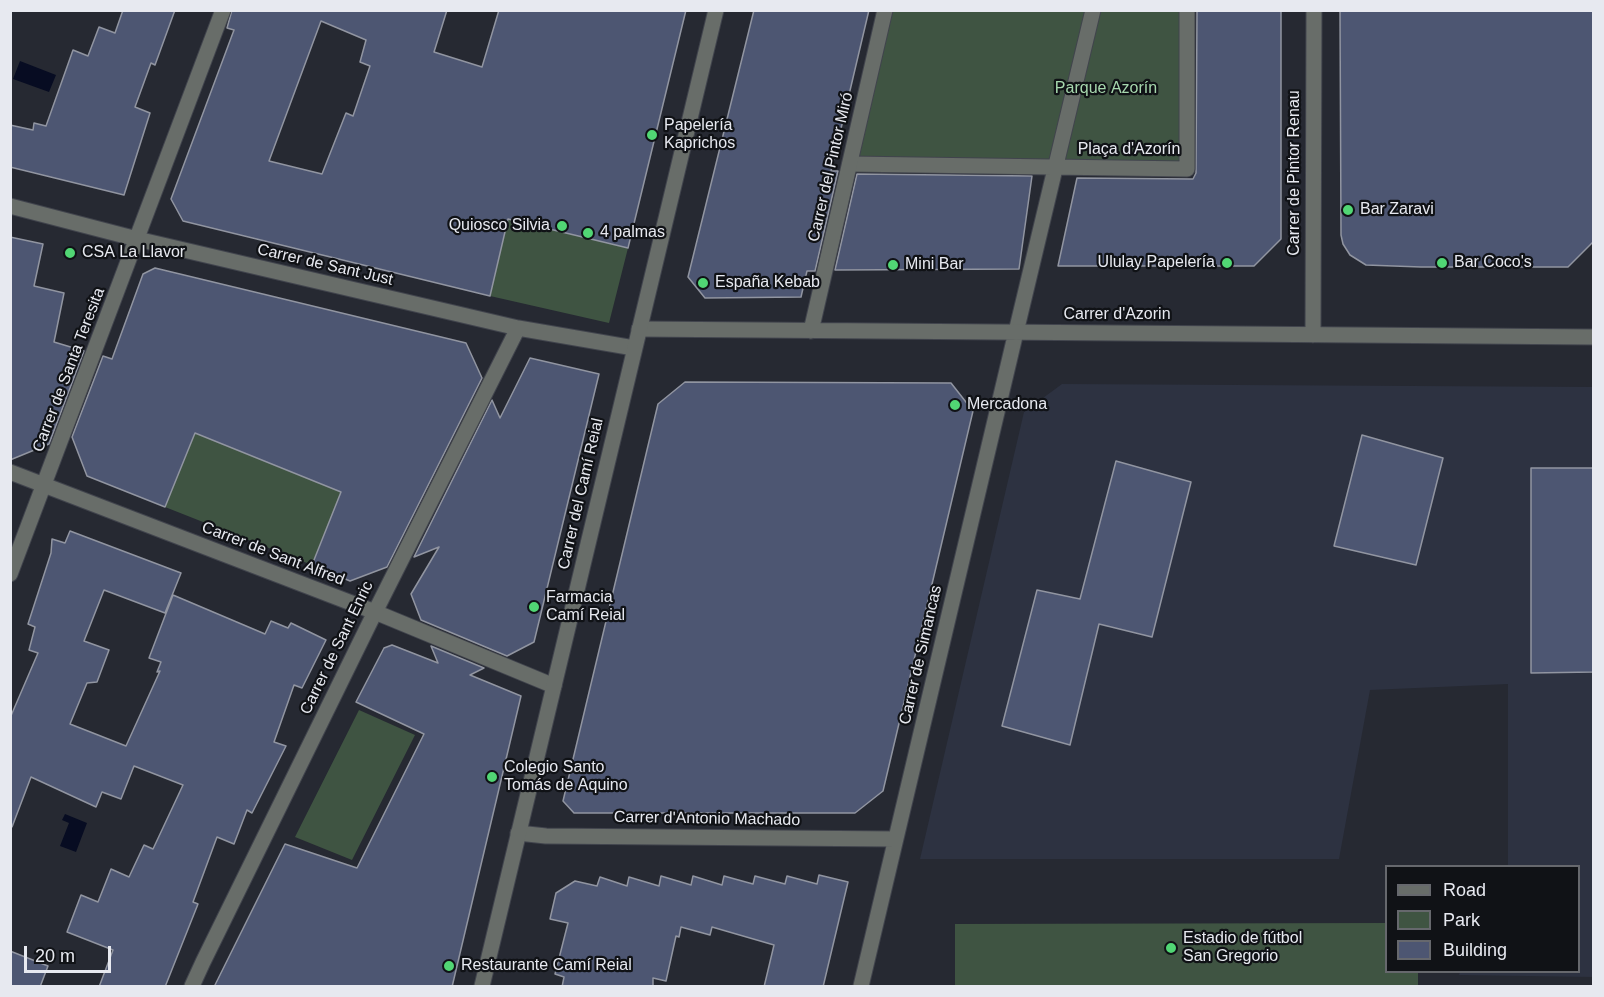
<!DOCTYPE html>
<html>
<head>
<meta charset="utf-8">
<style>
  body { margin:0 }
  #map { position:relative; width:1604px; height:997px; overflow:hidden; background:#262932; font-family:Helvetica,sans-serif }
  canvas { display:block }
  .frame { position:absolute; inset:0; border:12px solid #e7e9f0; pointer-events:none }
  .legend { position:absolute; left:1385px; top:865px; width:195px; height:108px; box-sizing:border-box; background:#101216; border:2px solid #66686d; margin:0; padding:8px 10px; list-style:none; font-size:18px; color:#e7e9f0 }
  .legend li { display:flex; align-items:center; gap:12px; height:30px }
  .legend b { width:30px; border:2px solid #66686d }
  .scale { position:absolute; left:24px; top:946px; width:87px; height:27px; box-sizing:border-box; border:3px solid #e7e9f0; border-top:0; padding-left:8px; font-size:18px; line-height:21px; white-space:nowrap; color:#e7e9f0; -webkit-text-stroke:4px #101216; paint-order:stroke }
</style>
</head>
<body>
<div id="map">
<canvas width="1604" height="997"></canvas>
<div class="frame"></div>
<ul class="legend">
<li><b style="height:8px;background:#686d69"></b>Road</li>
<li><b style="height:16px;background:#3f5442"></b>Park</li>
<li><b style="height:16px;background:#4d5672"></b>Building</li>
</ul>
<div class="scale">20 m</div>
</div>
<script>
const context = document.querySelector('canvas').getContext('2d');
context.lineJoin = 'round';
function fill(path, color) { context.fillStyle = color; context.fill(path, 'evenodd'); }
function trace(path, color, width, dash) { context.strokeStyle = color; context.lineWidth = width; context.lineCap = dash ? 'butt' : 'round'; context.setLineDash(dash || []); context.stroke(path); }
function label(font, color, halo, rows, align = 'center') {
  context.font = font + ' Helvetica,sans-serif'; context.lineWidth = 4.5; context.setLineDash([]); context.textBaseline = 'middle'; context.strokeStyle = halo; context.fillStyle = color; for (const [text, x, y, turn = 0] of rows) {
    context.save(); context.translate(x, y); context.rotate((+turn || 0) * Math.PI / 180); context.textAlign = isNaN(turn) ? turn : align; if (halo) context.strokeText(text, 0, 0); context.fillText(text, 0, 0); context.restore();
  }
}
fill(new Path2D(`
  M 1062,384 L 1593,387 L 1593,977 L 1459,975 L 1460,972 L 1578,972 L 1578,866 L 1508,866 L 1508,684 L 1370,690 L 1339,859 L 920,859 L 1024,412 Z`), '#2d3241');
fill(new Path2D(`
  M 885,11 L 1187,11 L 1187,169 L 850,164 Z
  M 508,219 L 628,248 L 609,323 L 490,296 Z
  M 195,433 L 341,492 L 312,565 L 165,507 Z
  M 359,710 L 415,735 L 352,860 L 295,837 Z
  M 1386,923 L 1386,972 L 1418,972 L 1418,986 L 955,986 L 955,924 Z`), '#3f5442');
fill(new Path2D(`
  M 20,61 L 56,75 L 49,92 L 13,79 Z
  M 65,814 L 87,823 L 76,852 L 60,846 L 69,823 L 62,820 Z`), '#070c22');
const building = new Path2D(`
  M 123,10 L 175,10 L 155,65 L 151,63 L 135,107 L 150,113 L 124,195 L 10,167 L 10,125 L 33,130 L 34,123 L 46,126 L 73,50 L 88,56 L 99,27 L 115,33 Z
  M 232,10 L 447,10 L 434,52 L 482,67 L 499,10 L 686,10 L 628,248 L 508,219 L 490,296 L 183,221 L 171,199 L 234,30 L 227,28 ZM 321,21 L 366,40 L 360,62 L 370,66 L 353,116 L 346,113 L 322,174 L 269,161 Z
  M 754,10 L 869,10 L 831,171 L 838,171 L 815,271 L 807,271 L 801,297 L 705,298 L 688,277 Z
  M 1197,10 L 1281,10 L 1281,239 L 1254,266 L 1058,266 L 1077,178 L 1193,179 L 1196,173 Z
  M 1340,10 L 1593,10 L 1593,242 L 1568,267 L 1421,267 L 1366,265 L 1350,255 L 1343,244 L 1341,235 Z
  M 857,174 L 1032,176 L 1019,269 L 835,270 Z
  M 10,237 L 43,244 L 34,286 L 64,293 L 54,342 L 84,351 L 49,444 L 10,460 Z
  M 155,268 L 466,343 L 482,378 L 387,567 L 350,581 L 312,565 L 341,492 L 195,433 L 165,507 L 87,476 L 72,437 L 103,356 L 112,359 L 143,274 Z
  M 530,358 L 599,374 L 534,642 L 507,656 L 421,620 L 411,594 L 439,547 L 414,557 L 492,400 L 500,418 Z
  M 685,382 L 951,383 L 973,411 L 883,791 L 855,813 L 574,813 L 563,801 L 658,404 Z
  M 1362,435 L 1443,458 L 1416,565 L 1334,546 Z
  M 1116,461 L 1191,482 L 1152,637 L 1099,624 L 1070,745 L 1002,726 L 1037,590 L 1080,599 Z
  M 1531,468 L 1593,468 L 1593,672 L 1531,673 Z
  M 70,531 L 181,573 L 165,613 L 104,590 L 84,641 L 109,650 L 97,682 L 87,683 L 70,724 L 126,746 L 160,671 L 157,672 L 161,662 L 149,658 L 173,595 L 265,634 L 271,621 L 288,628 L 291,623 L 326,640 L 302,688 L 294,685 L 274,742 L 286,746 L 252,813 L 247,810 L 234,844 L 217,837 L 193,902 L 198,904 L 165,987 L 99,987 L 113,950 L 67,932 L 81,895 L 98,902 L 111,869 L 129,877 L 144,845 L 153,849 L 183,785 L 134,766 L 121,799 L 102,792 L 96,807 L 31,777 L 12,827 L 10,827 L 10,718 L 38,653 L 29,650 L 35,627 L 28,624 L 51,553 L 52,539 L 65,543 Z
  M 392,645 L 438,663 L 431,646 L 484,668 L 470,675 L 521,696 L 452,987 L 214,987 L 285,844 L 357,868 L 424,734 L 356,702 L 384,648 Z
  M 819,875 L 848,882 L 823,987 L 764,987 L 774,945 L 712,927 L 710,935 L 681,927 L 679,937 L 676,936 L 666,981 L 653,978 L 653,987 L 562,987 L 564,977 L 555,974 L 568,923 L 550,919 L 556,893 L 575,881 L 597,886 L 600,877 L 627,886 L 629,877 L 659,886 L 661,876 L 691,885 L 693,876 L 722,885 L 724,876 L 753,884 L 755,876 L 785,884 L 787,876 L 817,884 Z
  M 10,951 L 48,966 L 40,987 L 10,987 Z`);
fill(building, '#4d5672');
trace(building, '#9195a1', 1.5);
const pedestrian = new Path2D(`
  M 850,164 L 1187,169 L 1187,10
  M 1016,332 L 1093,10`);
const minor = new Path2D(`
  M 10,206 L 137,239 L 518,328 L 634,348
  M 639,329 L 1594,337
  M 811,331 L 885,10
  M 1313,335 L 1314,10
  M 10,472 L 375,612 L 554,686
  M 10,574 L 223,10
  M 518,833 L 546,836 L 896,839
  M 192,986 L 203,962 L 375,612 L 518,328
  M 861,986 L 1016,332`);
const tertiary = new Path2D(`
  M 482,986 L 716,10`);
trace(pedestrian, '#41444d', 17);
trace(minor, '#41444d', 17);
trace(tertiary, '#41444d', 17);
trace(pedestrian, '#686d69', 15);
trace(minor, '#686d69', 15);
trace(tertiary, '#686d69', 15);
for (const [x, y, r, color] of [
  [652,135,6,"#51d674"],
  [1348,210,6,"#51d674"],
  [562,226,6,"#51d674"],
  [588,233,6,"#51d674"],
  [70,253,6,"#51d674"],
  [1227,263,6,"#51d674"],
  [1442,263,6,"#51d674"],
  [893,265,6,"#51d674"],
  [703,283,6,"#51d674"],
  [955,405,6,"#51d674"],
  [534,607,6,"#51d674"],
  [492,777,6,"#51d674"],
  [1171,948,6,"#51d674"],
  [449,966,6,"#51d674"]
]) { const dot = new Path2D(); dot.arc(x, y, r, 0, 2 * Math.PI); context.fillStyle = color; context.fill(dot); trace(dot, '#101216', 2); }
label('16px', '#a6d7ad', '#101216', [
  ["Parque Azorín",1106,89]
]);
label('16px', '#e7e9f0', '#101216', [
  ["Papelería",664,126],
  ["Kaprichos",664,144],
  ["Bar Zaravi",1360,210],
  ["Quiosco Silvia",550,226,"right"],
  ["4 palmas",600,233],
  ["CSA La Llavor",82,253],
  ["Ululay Papelería",1215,263,"right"],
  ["Bar Coco's",1454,263],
  ["Mini Bar",905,265],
  ["España Kebab",715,283],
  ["Mercadona",967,405],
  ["Farmacia",546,598],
  ["Camí Reial",546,616],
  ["Colegio Santo",504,768],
  ["Tomás de Aquino",504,786],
  ["Estadio de fútbol",1183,939],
  ["San Gregorio",1183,957],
  ["Restaurante Camí Reial",461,966]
], 'left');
label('16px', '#e7e9f0', '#101216', [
  ["Plaça d'Azorín",1129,150],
  ["Carrer del Pintor Miró",831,167,-77],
  ["Carrer de Pintor Renau",1295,173,-90],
  ["Carrer de Sant Just",325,265,13],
  ["Carrer d'Azorin",1117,315],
  ["Carrer de Santa Teresita",69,370,-69],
  ["Carrer del Camí Reial",581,494,-77],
  ["Carrer de Sant Alfred",273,554,21],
  ["Carrer de Sant Enric",337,648,-64],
  ["Carrer de Simancas",921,655,-77],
  ["Carrer d'Antonio Machado",707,819,1]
]);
</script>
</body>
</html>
